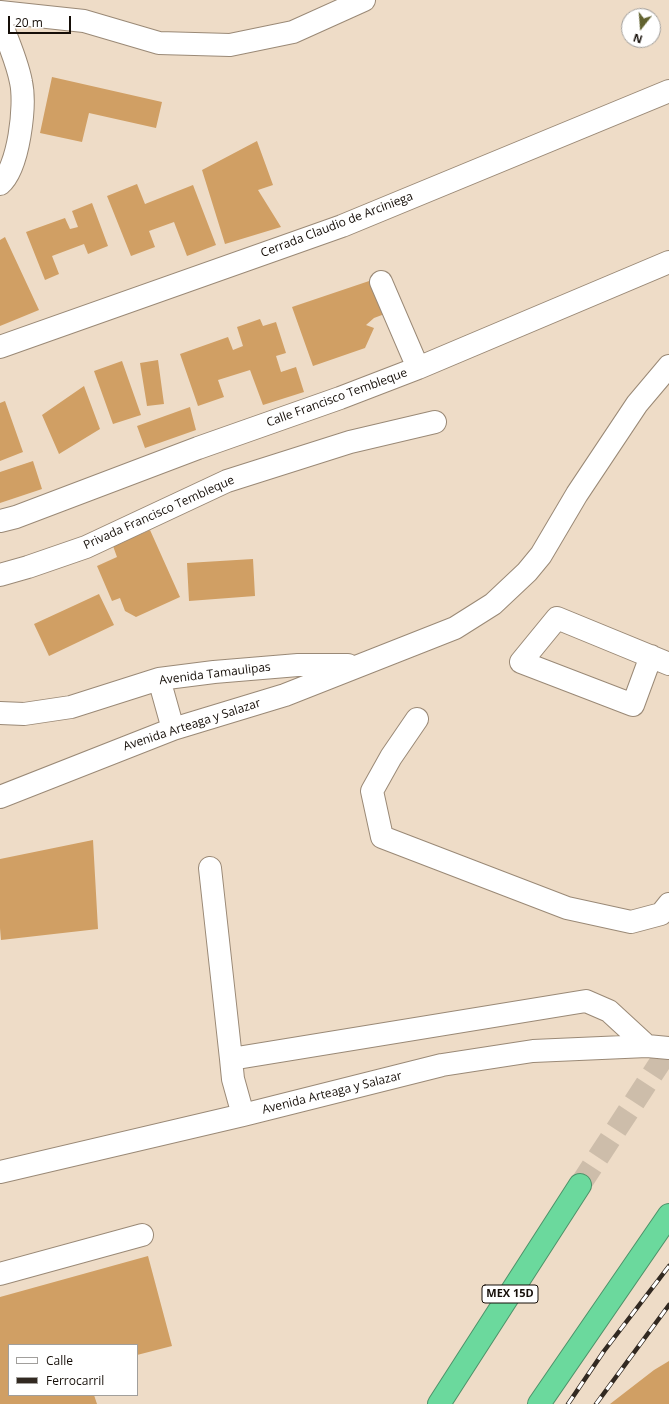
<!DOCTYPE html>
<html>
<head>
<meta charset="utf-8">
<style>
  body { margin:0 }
  #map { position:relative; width:669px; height:1404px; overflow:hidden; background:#eedcc7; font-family:"Open Sans",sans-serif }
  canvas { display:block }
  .legend { position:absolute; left:8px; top:1344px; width:130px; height:52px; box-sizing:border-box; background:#fff; border:1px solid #a19f9c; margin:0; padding:5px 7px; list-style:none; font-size:12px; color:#150e08 }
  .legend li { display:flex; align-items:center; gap:8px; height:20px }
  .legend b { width:20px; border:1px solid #a19f9c }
  .north { position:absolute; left:621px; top:8px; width:40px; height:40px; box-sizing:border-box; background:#fff; border:1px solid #a19f9c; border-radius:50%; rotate:197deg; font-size:11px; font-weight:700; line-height:16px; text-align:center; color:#150e08 }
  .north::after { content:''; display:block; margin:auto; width:14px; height:18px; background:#61622f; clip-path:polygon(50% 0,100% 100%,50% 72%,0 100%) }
  .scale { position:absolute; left:8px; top:16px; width:63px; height:18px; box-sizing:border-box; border:2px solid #150e08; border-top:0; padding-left:5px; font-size:12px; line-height:14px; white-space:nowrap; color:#150e08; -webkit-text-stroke:3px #fff; paint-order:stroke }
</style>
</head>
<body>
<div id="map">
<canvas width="669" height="1404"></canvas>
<ul class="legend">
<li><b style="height:5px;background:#fff"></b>Calle</li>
<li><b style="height:5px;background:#322921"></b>Ferrocarril</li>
</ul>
<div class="north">N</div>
<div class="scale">20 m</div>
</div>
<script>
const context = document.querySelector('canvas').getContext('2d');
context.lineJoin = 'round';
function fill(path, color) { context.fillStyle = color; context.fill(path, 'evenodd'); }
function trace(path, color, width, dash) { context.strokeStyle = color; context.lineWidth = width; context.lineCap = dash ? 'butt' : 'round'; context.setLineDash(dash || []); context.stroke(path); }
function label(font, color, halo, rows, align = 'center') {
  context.font = font + ' "Open Sans",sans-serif'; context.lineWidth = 4; context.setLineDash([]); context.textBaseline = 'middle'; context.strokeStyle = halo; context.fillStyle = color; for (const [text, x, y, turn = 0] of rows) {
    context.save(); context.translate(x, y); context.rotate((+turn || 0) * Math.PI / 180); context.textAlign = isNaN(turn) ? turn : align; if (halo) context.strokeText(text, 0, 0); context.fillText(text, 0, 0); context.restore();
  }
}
fill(new Path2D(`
  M 52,77 L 162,102 L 156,128 L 89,113 L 82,142 L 40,133 Z
  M 257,141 L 273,185 L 258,190 L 281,227 L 225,244 L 202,170 Z
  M 137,184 L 145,204 L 193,185 L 216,245 L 187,256 L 174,222 L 149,231 L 155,247 L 131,256 L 107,196 Z
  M 92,203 L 108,246 L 88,254 L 84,244 L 52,256 L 59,274 L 45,280 L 26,232 L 65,218 L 70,229 L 78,227 L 72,211 Z
  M 5,237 L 39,310 L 0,326 L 0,240 Z
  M 378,278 L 390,312 L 374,318 L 366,325 L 374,328 L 365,348 L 313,366 L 292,307 Z
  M 260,319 L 263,326 L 276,322 L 286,353 L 276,356 L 281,372 L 296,367 L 304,392 L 263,405 L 250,370 L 218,380 L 224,397 L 198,406 L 180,354 L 228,337 L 233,350 L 243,346 L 237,327 Z
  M 158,360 L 164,404 L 147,406 L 140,363 Z
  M 122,361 L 141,415 L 113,424 L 94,371 Z
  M 84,386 L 100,429 L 59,454 L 42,415 Z
  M 5,401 L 23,452 L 0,461 L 0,403 Z
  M 190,407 L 196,430 L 145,448 L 137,426 Z
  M 33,461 L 42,489 L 0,503 L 0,472 Z
  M 150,530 L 180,597 L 136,617 L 125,611 L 120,598 L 112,601 L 97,566 L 117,557 L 113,546 Z
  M 253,559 L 255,596 L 189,601 L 187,563 Z
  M 99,594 L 114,625 L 49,656 L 34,624 Z
  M 93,840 L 98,929 L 1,940 L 0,928 L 0,859 Z
  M 148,1256 L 172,1346 L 137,1355 L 137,1345 L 9,1345 L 9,1395 L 94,1395 L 97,1404 L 0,1404 L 0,1297 Z
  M 669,1361 L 669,1404 L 610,1404 L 654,1370 Z`), '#d09f64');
trace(new Path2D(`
  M 580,1185 L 669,1049`), '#cdbdaa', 22, [22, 11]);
const minor = new Path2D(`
  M 0,12 L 84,21 L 159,43 L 230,45 L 293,32 L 364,0
  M 0,21 C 8,41 17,61 21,82 C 26,105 19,168 0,184
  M 381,282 L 418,368
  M 0,347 L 342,226 L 669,91
  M 0,521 L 16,517 L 198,448 L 340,398 L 418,368 L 669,262
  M 0,575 L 28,567 L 86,547 L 227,481 L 350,442 L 435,422
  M 651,656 L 633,705 L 521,662 L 557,618 L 669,664
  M 159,679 L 173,729
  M 0,713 L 24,714 L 71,707 L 159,679 L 214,672 L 298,665 L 348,665
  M 417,719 L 391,757 L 372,791 L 382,837 L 567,908 L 631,922 L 661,914 L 669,904
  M 0,797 L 173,729 L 285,695 L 455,628 L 493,604 L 527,572 L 541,555 L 577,494 L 637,404 L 669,366
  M 210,868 L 231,1059
  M 243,1115 L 233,1079 L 231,1059 L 586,1001 L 609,1011 L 647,1046
  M 0,1172 L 243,1115 L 442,1065 L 533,1051 L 647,1046 L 669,1048
  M 0,1274 L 142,1235`);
const highway = new Path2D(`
  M 439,1404 L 580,1185
  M 539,1404 L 669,1215`);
trace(minor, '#9a8976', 24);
trace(highway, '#4d9269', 24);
trace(minor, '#fff', 22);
trace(highway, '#6bd99d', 22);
const rail = new Path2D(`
  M 568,1404 L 604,1351 L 669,1266
  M 596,1404 L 669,1305`);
trace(rail, '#322921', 4.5);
trace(rail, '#fff', 3, [9]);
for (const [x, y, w] of [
  [510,1294,56]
]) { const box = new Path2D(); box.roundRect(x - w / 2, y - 9, w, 18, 3); context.fillStyle = '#fff'; context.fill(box); trace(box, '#150e08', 1); }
label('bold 11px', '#150e08', null, [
  ["MEX 15D",510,1294]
]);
label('12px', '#150e08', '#fff', [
  ["Cerrada Claudio de Arciniega",337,225,-21],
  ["Calle Francisco Tembleque",337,398,-20],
  ["Privada Francisco Tembleque",159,513,-24],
  ["Avenida Tamaulipas",215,674,-7],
  ["Avenida Arteaga y Salazar",192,725,-18],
  ["Avenida Arteaga y Salazar",332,1093,-14]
]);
</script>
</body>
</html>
